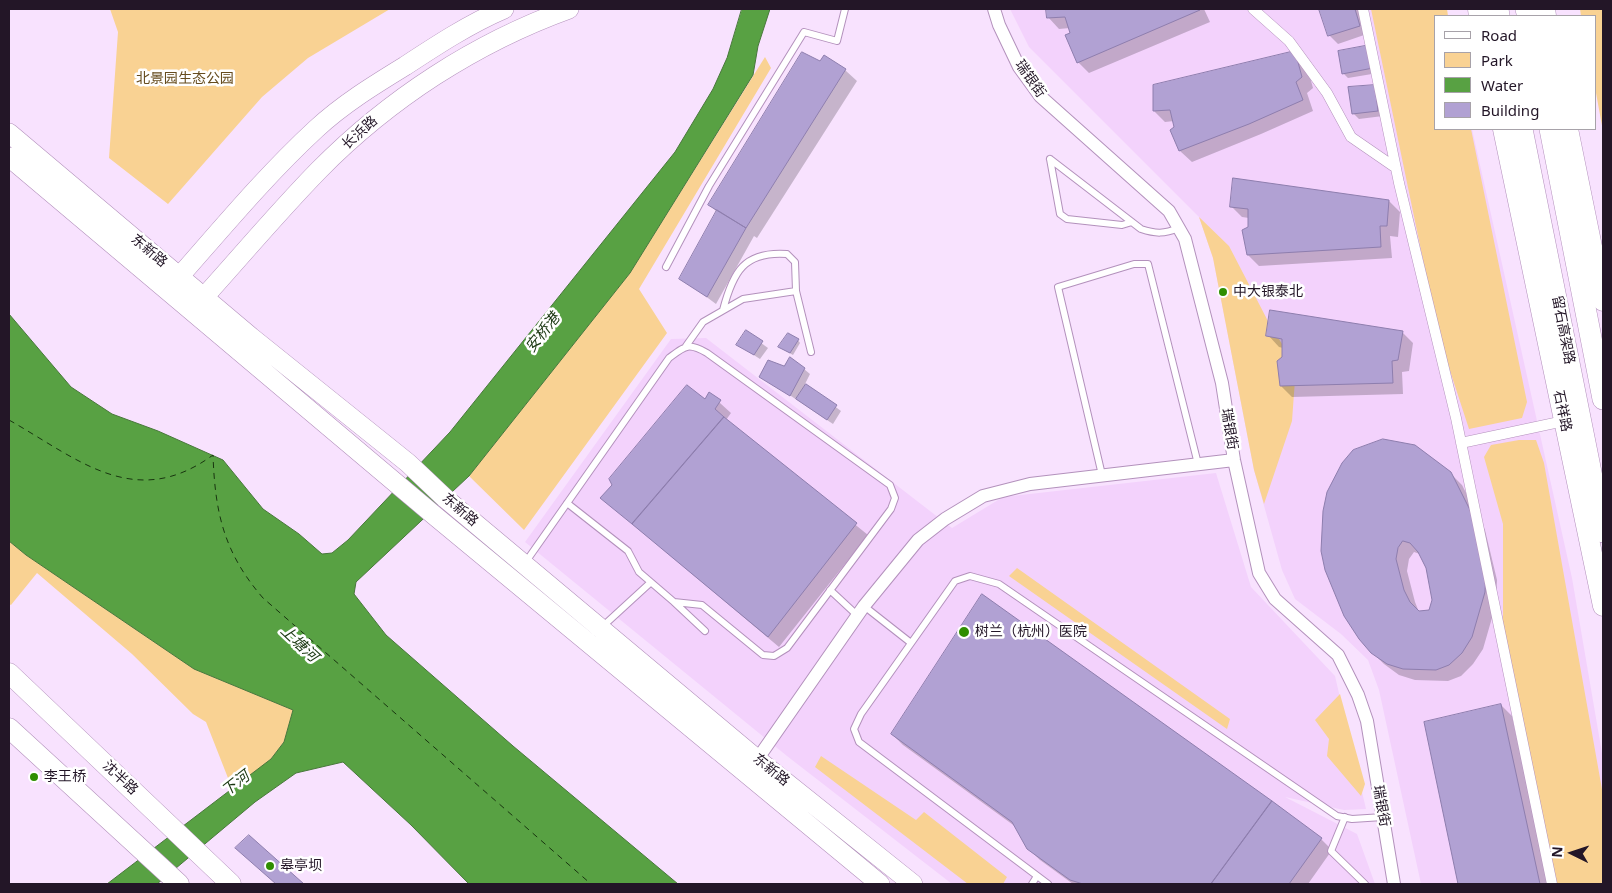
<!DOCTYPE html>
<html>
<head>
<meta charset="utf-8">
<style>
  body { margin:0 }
  #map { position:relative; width:1612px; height:893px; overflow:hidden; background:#f8e2fe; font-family:"Noto Sans",sans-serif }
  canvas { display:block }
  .frame { position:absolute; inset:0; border:10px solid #231627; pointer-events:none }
  .legend { position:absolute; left:1434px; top:15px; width:162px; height:115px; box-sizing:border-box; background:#fff; border:1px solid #a7a2a9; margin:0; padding:6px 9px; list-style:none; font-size:15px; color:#231627 }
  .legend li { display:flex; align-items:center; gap:10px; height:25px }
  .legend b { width:25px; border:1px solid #a7a2a9 }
  .north { position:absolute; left:1547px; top:828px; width:50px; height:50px; -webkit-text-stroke:4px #fff; paint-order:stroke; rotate:274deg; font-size:14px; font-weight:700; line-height:20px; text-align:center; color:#231627 }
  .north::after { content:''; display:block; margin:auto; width:18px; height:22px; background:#231627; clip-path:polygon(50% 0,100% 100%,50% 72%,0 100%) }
</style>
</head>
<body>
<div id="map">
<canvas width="1612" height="893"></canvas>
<div class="frame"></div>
<ul class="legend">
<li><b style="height:6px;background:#fff"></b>Road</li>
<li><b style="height:14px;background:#f9d293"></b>Park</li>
<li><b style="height:14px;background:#58a143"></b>Water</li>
<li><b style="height:14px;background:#b1a1d3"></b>Building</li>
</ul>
<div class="north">N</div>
</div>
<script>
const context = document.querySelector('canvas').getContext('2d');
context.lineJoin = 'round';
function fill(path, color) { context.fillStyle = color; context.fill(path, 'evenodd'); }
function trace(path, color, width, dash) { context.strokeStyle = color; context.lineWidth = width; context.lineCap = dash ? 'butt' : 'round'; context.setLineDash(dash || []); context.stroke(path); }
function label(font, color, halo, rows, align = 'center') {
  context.font = font + ' "Noto Sans","Noto Sans SC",sans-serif'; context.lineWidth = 5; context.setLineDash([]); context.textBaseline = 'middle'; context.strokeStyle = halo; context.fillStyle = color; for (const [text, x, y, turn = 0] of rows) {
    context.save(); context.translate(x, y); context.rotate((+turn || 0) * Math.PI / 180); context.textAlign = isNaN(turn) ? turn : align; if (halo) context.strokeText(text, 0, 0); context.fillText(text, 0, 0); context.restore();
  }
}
fill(new Path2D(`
  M 1010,9 L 1445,9 L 1436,16 L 1436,129 L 1472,129 L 1572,578 L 1603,759 L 1603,884 L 1421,884 L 1379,690 L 1368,660 L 1341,634 L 1295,599 L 1282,570 L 1254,470 L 1213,258 L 1199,217 L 1029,47 Z
  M 706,338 L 952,528 L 1003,497 L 1216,473 L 1251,587 L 1335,676 L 1366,809 L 1344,810 L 1285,797 L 1357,834 L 1375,884 L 952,884 L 787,756 L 525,542 L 671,339 Z`), '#f3d2fc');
fill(new Path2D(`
  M 110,9 L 390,9 L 308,58 L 262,97 L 168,204 L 109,158 L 118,32 Z
  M 1371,9 L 1447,9 L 1448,16 L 1436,16 L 1436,129 L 1471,129 L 1527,402 L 1522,418 L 1469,429 L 1439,337 Z
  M 1580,9 L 1603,9 L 1603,131 L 1596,93 L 1596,16 L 1581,16 Z
  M 765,57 L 771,68 L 639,289 L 667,333 L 524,530 L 469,476 L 630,273 Z
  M 1199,217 L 1229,246 L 1270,325 L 1296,366 L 1292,421 L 1264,504 L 1254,470 L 1213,258 Z
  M 1519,440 L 1536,440 L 1544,463 L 1603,795 L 1603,884 L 1557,884 L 1503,645 L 1503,524 L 1484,457 L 1491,445 Z
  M 9,541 L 26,555 L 194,669 L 293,710 L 284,742 L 271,759 L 244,782 L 228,778 L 206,722 L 193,714 L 132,654 L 37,573 L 11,605 L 9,604 Z
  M 1017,568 L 1230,719 L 1227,729 L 1009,576 Z
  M 1340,694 L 1365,784 L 1361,796 L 1327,756 L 1329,739 L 1315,720 Z
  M 821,756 L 916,820 L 924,812 L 1007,877 L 1003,884 L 968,884 L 815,767 Z`), '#f9d293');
const water = new Path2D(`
  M 742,9 L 770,9 L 758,46 L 753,75 L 630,273 L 469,476 L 356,582 L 354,594 L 386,635 L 513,746 L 678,884 L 469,884 L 411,825 L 343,762 L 296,773 L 255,802 L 157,884 L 107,884 L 271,759 L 284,742 L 293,710 L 194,669 L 26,555 L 9,541 L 9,314 L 71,387 L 112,414 L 158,431 L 223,460 L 263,509 L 299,534 L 322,554 L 332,553 L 348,540 L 450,432 L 675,152 L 713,89 L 727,58 Z`);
fill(water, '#58a143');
trace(water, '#48773b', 1);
fill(new Path2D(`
  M 1047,9 L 1204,9 L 1210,22 L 1089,73 L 1078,62 L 1070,28 L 1059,29 L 1048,17 Z
  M 1320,9 L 1361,9 L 1367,34 L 1338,44 L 1330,36 Z
  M 1369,46 L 1378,73 L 1348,78 L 1343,73 Z
  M 1295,52 L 1306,63 L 1313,88 L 1307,93 L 1313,111 L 1261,134 L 1192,162 L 1180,151 L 1171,130 L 1176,127 L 1174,121 L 1165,122 L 1154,111 Z
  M 824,57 L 845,70 L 857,81 L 757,238 L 754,236 L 716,304 L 681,278 L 717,212 L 710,205 Z
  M 1374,86 L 1383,116 L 1359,119 L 1353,113 Z
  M 1389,201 L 1400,212 L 1398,237 L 1390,236 L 1392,258 L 1259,266 L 1248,255 L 1249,218 L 1242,217 L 1231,206 Z
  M 746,332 L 768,348 L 760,359 L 738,345 Z
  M 1402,332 L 1413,343 L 1409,371 L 1402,372 L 1403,394 L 1292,397 L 1281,386 L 1283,348 L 1279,347 L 1268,335 Z
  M 798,340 L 800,343 L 793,355 L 782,349 Z
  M 785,367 L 804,369 L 810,374 L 805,384 L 841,411 L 833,424 L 761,376 Z
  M 710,394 L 731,413 L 726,420 L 868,535 L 779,647 L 602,498 L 706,401 Z
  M 1450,473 L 1462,485 L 1485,530 L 1497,580 L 1496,604 L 1483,649 L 1473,664 L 1461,676 L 1448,681 L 1415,680 L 1399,675 L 1384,664 L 1372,652 L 1345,615 ZM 1414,552 L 1420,554 L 1432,582 L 1434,600 L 1430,611 L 1419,612 L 1415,602 L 1407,571 L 1409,559 Z
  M 1501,705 L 1512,716 L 1548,884 L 1459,884 L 1425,723 Z
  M 892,734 L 1321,839 L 1332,850 L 1308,884 L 1073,884 L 1040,860 L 1028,848 L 1016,827 L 903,745 Z`), '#0003');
trace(new Path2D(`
  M 9,420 C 78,459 135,512 213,455 C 215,513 224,553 263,598 L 591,884`), '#18350f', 1, [6, 5]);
const building = new Path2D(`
  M 1046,9 L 1199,9 L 1200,10 L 1077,63 L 1065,35 L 1070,33 L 1065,17 L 1047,18 Z
  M 1319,9 L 1355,9 L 1360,26 L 1328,36 Z
  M 1370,45 L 1373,68 L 1342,74 L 1338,51 Z
  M 1295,51 L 1302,77 L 1296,82 L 1303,100 L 1249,124 L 1179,151 L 1170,130 L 1174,127 L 1170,110 L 1153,111 L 1153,85 Z
  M 802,52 L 820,61 L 824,55 L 846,69 L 746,228 L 708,205 Z
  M 1375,85 L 1378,111 L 1352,114 L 1348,87 Z
  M 1233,178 L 1389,200 L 1387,226 L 1380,226 L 1381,247 L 1247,255 L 1242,230 L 1248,227 L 1248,209 L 1230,207 Z
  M 717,210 L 746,228 L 707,297 L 679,279 Z
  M 1270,310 L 1403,331 L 1398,360 L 1392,361 L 1393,383 L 1280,386 L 1277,361 L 1282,357 L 1282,339 L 1266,336 Z
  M 746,330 L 763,341 L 754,355 L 736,345 Z
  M 788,333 L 799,339 L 790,353 L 778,347 Z
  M 790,357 L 805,368 L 790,396 L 759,377 L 768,360 L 784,366 Z
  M 806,384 L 837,405 L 827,420 L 796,399 Z
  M 687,385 L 705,399 L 709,392 L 721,400 L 715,409 L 724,417 L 632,524 L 600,498 L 612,485 L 609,479 Z
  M 724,417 L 857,523 L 768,637 L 632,524 Z
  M 1383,439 L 1415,445 L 1451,472 L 1474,518 L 1486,568 L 1485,592 L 1472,637 L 1462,653 L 1449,665 L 1436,670 L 1403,669 L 1387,664 L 1371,653 L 1359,639 L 1344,616 L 1325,570 L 1321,551 L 1323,511 L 1327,492 L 1342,463 L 1353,450 ZM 1403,541 L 1410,543 L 1418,552 L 1426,568 L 1432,600 L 1429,610 L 1419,611 L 1410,602 L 1404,590 L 1396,559 L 1398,548 Z
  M 982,594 L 1272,801 L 1211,884 L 1083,884 L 1070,880 L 1027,849 L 1012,822 L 891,734 Z
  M 1501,704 L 1540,884 L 1458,884 L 1424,722 Z
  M 1272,801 L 1322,838 L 1289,884 L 1211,884 Z
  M 249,835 L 304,884 L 276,884 L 235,848 Z`);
fill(building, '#b1a1d3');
trace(building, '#8e7eae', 1);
const service = new Path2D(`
  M 1050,159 L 1141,229 C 1156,234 1164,234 1179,228
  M 1050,159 L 1060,214 L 1067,219 L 1122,225 L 1132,222
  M 666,267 L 709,186 L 804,32 L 837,41 L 845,9
  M 723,310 C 733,272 744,251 787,254 L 795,262 L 796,291 L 811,352
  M 686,346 L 703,322 L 743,299 L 796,291
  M 1102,475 L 1058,287 L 1134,264 L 1148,264 L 1198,464
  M 525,563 L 669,358 C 685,346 688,342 707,353 L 890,485 L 895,498 L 891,509 L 787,648 L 774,656 L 763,655 L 702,605 L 674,602 L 639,572 L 628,551 L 567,503
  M 830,590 L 858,616
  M 674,602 L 705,631
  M 864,606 L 911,643
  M 602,627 L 650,583
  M 1345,817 L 1331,851 L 1365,884
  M 1032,884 L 1037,876
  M 1048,884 L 859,742 L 854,729 L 861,714 L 955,581 L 970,576 L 999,584 L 1337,816 L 1352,819 L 1383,817`);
const pedestrian = new Path2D(`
  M 1253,9 L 1289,41 L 1327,93 L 1351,137 L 1396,168
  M 1363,9 L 1399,183 L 1456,418 L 1552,884
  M 1461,443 L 1564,421`);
const minor = new Path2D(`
  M 994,9 L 999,25 L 1019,67 L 1040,96 L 1169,211 L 1185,239 L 1222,383 L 1234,460 L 1259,573 L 1275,599 L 1338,655 L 1358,695 L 1367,721 L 1394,884
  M 754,764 L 864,606 L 918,540 L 945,519 L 983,496 L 1030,484 L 1234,460`);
const secondary = new Path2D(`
  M 9,133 L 251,337 L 408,463 L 446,499 L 758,760 L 913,884
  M 9,157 L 435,516 L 880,884
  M 172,285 C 218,233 264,177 316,129 C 343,104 374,85 405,66 C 437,45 469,24 504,9
  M 196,306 C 237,261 276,214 319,170 C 389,99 475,43 569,9`);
const primary = new Path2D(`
  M 1478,9 L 1479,16
  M 1545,9 L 1546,16
  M 1503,129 L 1603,606
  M 1568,129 L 1603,301
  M 9,673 L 231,884
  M 9,728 L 179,884`);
const trunk = new Path2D(`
  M 1498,9 L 1499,16
  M 1526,9 L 1528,16
  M 1522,129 L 1603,532
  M 1550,129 L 1603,399`);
trace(service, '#b391bc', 8);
trace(pedestrian, '#b391bc', 11);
trace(minor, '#b391bc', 14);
trace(secondary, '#b391bc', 20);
trace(primary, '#b391bc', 21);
trace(trunk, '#b391bc', 22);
trace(service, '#fff', 6);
trace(pedestrian, '#fff', 10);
trace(minor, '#fff', 12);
trace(secondary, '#fff', 19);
trace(primary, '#fff', 20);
trace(trunk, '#fff', 21);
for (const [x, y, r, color] of [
  [1223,292,5,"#2f8e00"],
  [964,632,6,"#2f8e00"],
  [34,777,5,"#2f8e00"],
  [270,866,5,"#2f8e00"]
]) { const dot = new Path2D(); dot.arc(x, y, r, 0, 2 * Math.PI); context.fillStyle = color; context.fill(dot); trace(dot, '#fff', 2); }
label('14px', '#664c1e', '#fff', [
  ["北景园生态公园",185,79]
]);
label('14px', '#231627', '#fff', [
  ["瑞银街",1030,79,55],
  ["长浜路",360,133,-42],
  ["东新路",149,251,40],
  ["留石高架路",1563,330,79],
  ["石祥路",1562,411,78],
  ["瑞银街",1229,429,81],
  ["东新路",460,510,41],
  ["东新路",771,770,39],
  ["沈半路",120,778,43],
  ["瑞银街",1381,806,80]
]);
label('14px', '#231627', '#fff', [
  ["中大银泰北",1233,292],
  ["树兰（杭州）医院",975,632],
  ["李王桥",44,777],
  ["皋亭坝",280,866]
], 'left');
label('italic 15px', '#18350f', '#fff', [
  ["安桥港",543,333,-52],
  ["上塘河",299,644,43],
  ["下河",236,784,-38]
]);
</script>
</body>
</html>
